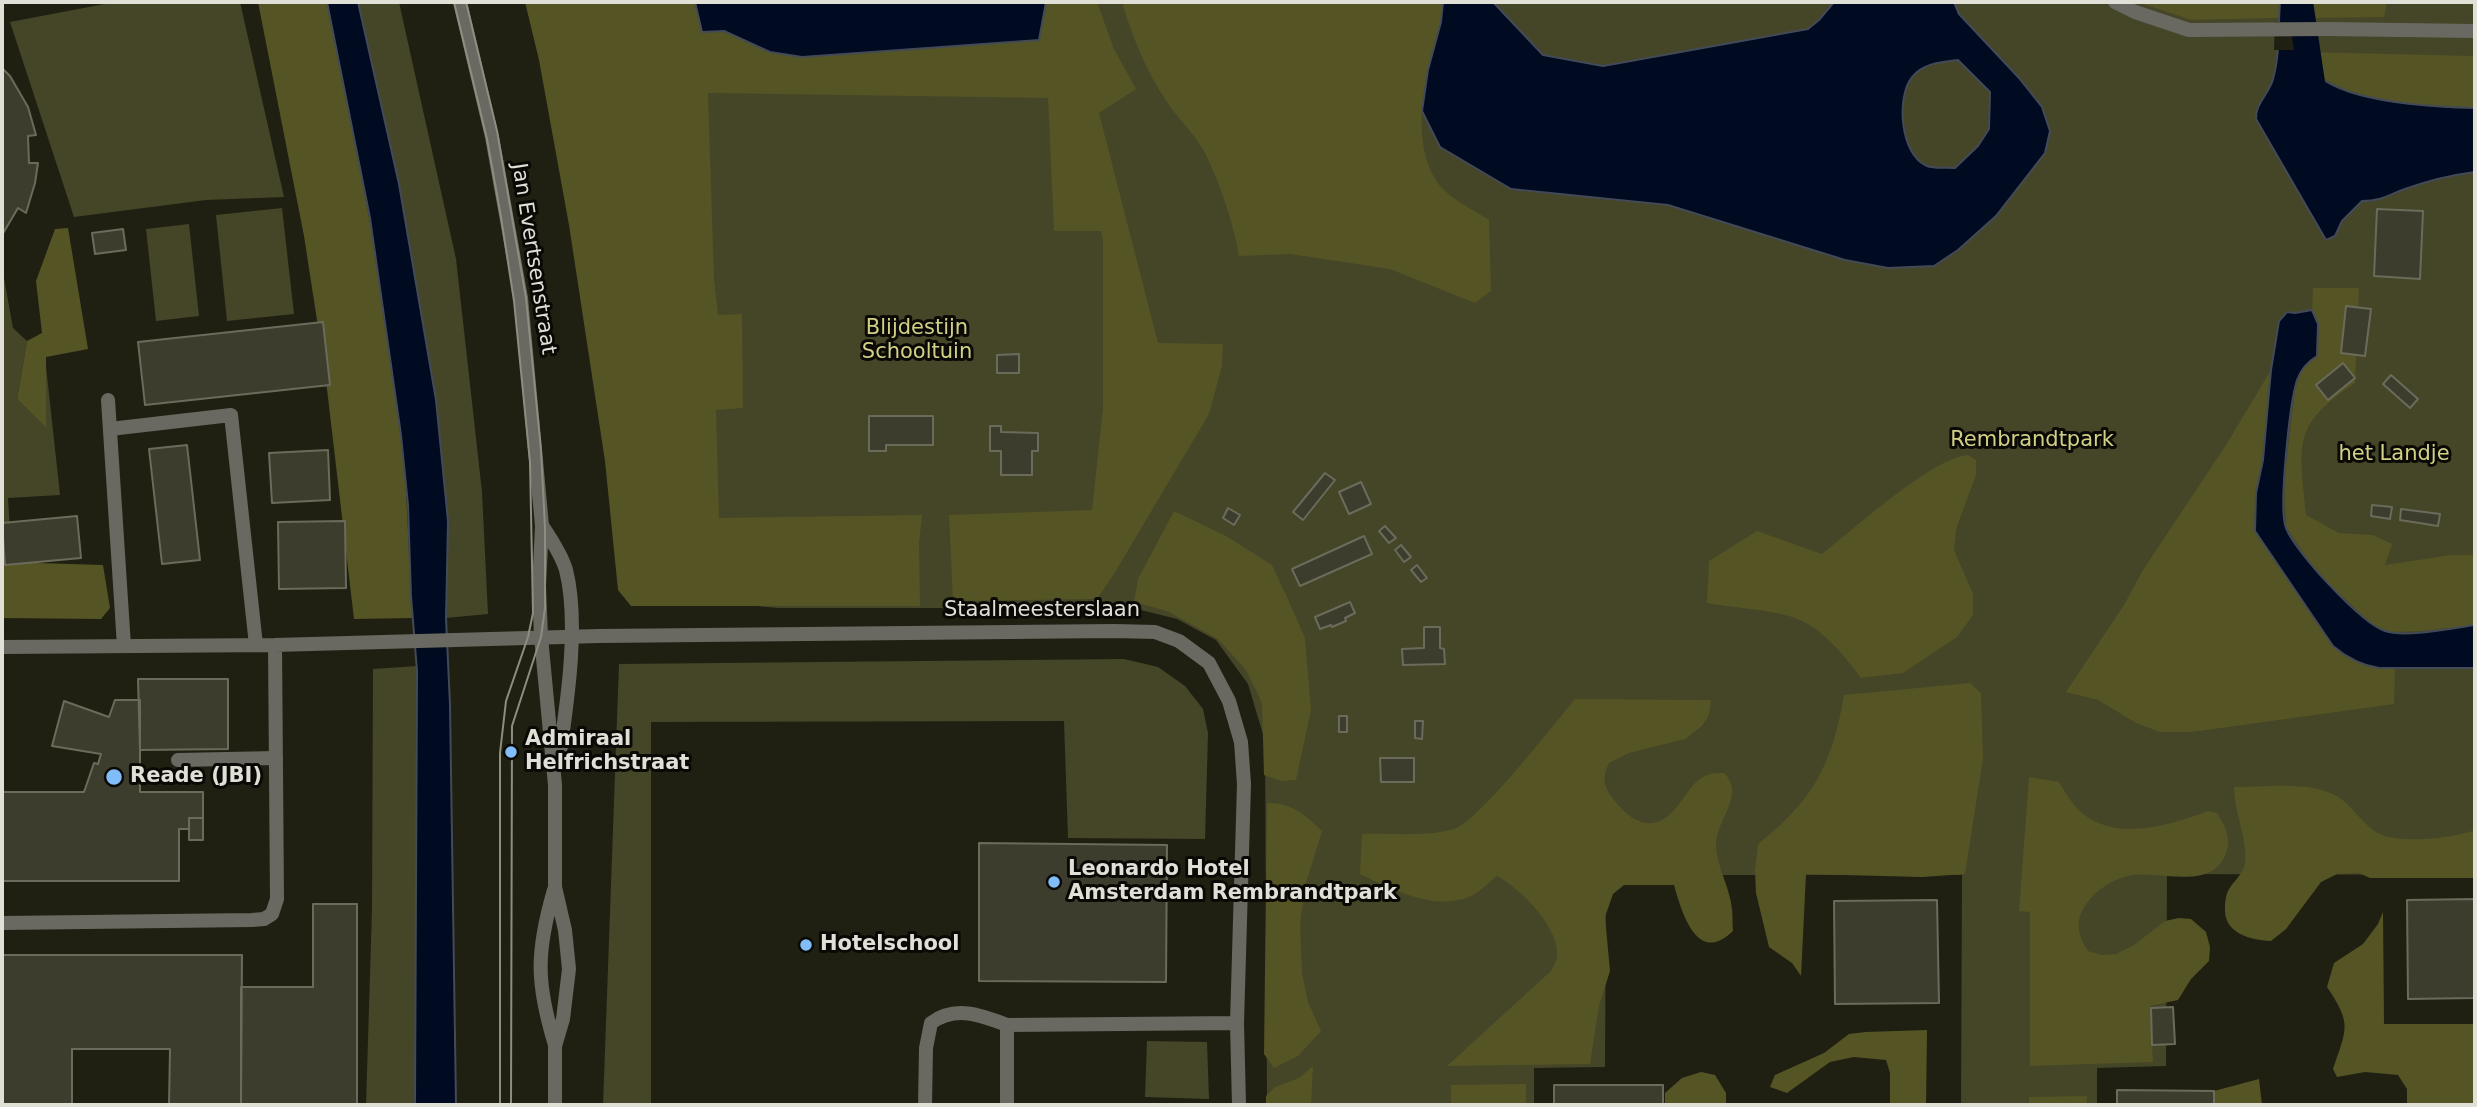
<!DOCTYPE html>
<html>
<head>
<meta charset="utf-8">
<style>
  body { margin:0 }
  #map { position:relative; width:2477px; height:1107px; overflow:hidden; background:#202012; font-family:"DejaVu Sans",sans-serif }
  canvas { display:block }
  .frame { position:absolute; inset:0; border:4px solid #e0e0d7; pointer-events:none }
</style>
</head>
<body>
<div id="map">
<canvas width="2477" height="1107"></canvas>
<div class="frame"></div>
</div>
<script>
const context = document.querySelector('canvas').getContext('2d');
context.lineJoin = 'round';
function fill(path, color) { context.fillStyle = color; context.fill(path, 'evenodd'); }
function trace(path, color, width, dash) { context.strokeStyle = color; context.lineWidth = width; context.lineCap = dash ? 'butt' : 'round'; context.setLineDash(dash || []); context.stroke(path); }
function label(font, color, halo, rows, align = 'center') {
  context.font = font + ' "DejaVu Sans",sans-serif'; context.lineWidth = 6; context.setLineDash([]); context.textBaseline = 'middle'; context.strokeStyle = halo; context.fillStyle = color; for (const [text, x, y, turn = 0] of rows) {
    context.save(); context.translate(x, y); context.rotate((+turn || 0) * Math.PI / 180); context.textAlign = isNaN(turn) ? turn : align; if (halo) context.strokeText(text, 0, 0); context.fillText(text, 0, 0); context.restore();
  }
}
fill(new Path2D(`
  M 115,2 L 240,2 L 284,197 L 206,200 L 74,217 L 10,22 Z
  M 358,2 L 399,2 L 456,259 L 482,492 L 488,614 L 446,618 L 448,521 L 436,400 L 399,184 Z
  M 528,2 L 2475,2 L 2475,875 L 2167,874 L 2166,1066 L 2097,1068 L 2097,1105 L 1961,1105 L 1962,875 L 1606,875 L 1605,1067 L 1534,1068 L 1534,1105 L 1267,1105 L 1265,741 L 1248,684 L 1216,640 L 1177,619 L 1133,608 L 778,608 L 620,593 L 596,370 L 558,126 Z
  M 282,208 L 294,314 L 227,321 L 216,215 Z
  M 189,224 L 199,316 L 156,321 L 146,229 Z
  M 2,267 L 13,328 L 27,341 L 17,399 L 46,426 L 45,357 L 60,495 L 8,498 L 12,563 L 2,562 Z
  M 1124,659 L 1158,667 L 1185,686 L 1203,709 L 1208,733 L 1205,839 L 1068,838 L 1064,721 L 651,722 L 651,1105 L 603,1105 L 619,664 Z
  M 417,666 L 415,1105 L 366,1105 L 372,910 L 373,669 Z
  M 1147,1041 L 1207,1042 L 1209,1099 L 1145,1097 Z`), '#454528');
fill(new Path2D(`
  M 258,2 L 327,2 C 356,146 386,291 402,438 C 408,498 408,558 413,618 L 354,619 L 325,372 L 304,236 Z
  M 525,2 L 695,2 L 702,32 L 724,31 L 770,52 L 802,57 L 1038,40 L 1046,2 L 1097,2 L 1114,49 L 1136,89 L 1099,113 L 1158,343 L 1223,344 L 1222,366 L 1209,414 L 1114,574 L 1097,599 L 953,601 L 949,515 L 1092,510 L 1103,408 L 1103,239 L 1101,231 L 1054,231 L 1048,98 L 708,93 L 714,279 L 718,315 L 742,314 L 743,408 L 716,410 L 719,518 L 922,515 L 919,543 L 920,606 L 631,606 L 618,590 L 605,461 L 569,225 L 539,60 Z
  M 1122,2 L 1443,2 C 1445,21 1436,42 1431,60 C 1420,97 1414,153 1440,186 C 1452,200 1474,210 1489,220 L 1491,291 L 1475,303 L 1390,269 L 1290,254 L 1239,256 C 1234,225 1218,176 1202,148 C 1196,137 1187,128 1179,118 C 1152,85 1134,43 1122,2 Z
  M 2138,2 L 2280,2 L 2279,18 L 2191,20 Z
  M 2308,2 L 2387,2 L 2384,17 L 2307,18 Z
  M 2304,52 L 2475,56 L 2475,108 C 2429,106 2319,105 2304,52 Z
  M 68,228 L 88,349 L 46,357 L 46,427 L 17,399 L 27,341 L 42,333 L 36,281 L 55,229 Z
  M 2313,288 L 2359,288 L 2355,383 C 2290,426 2300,445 2306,515 L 2339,533 L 2373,535 L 2392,544 L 2385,565 L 2451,555 L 2475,555 L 2475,625 L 2423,631 L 2386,632 L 2373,625 L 2317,573 L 2286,527 L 2284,482 L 2295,390 L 2302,369 L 2308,362 L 2318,324 L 2312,310 Z
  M 2271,370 L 2263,460 L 2256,493 L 2254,521 L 2365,666 L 2395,668 L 2394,704 L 2192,732 L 2160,732 L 2136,723 L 2098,700 L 2066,692 L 2124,605 L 2143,570 L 2226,445 Z
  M 1968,455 L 1976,460 L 1976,475 L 1956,529 L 1954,550 L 1973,594 L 1973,615 L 1957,637 L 1903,673 L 1861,678 C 1843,654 1821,626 1792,617 C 1766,609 1734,608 1707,603 L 1709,561 L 1757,531 L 1822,554 C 1853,530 1933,457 1968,455 Z
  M 1174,511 L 1226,536 L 1272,565 L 1287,597 L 1305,638 L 1311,710 L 1296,780 L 1281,781 L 1264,775 L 1262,703 L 1246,670 L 1218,639 L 1167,611 L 1134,602 L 1138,579 Z
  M 2,562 L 103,565 L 110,608 L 101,619 L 2,618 Z
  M 1970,683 L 1981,693 L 1983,759 L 1965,874 L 1922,877 L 1806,874 L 1801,976 L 1792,963 L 1769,947 L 1756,893 L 1755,870 L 1758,844 C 1814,800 1832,764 1844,695 Z
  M 1575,699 L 1711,700 L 1709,715 L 1702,726 L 1685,739 L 1629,753 L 1609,763 C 1604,774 1602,782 1609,793 C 1625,816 1649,838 1674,810 C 1684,800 1690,784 1703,777 C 1709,773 1717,773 1724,773 C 1746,794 1717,819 1716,844 C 1716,866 1730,887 1732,909 C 1733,916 1732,924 1733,931 C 1697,966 1682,913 1674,885 L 1624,885 L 1613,894 L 1605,917 L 1610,971 L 1599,1006 L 1590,1064 L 1447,1066 L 1551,971 C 1553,967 1557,961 1557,956 C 1560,928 1520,888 1497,876 C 1490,881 1483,889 1475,894 C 1439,914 1394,890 1360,874 L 1362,834 C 1389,833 1428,837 1454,829 C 1479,821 1554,724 1575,699 Z
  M 2029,777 L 2059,782 C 2065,792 2072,804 2082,813 C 2117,842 2171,825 2208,811 L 2217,813 C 2226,827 2233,841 2224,858 C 2206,891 2158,869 2128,876 C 2109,881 2091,893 2082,911 C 2075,926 2080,938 2088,951 L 2101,955 L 2116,954 L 2134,945 L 2165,921 L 2179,918 L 2191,919 L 2206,932 L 2210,947 L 2209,961 L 2191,979 L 2178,1000 L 2150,1006 L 2153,1062 L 2030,1066 L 2030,912 L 2019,911 Z
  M 2234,787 C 2264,787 2309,781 2335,795 C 2352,804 2363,826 2380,834 C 2402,844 2454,838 2475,830 L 2475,878 L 2370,878 L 2359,873 L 2337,874 L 2321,882 L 2286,929 L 2271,941 C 2250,940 2223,933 2225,907 C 2225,902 2226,895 2228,891 C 2233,881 2243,875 2245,863 C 2248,839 2234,813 2234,787 Z
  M 1267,803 C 1291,802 1306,815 1322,831 L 1305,886 L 1300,925 L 1302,973 L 1308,1002 L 1321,1031 L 1298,1056 L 1274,1068 L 1264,1054 Z
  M 2383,912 L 2384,1024 L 2475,1024 L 2475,1105 L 2407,1105 L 2407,1089 L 2398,1075 L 2365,1072 L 2337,1077 L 2333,1069 C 2347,1028 2352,1024 2327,987 L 2334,963 L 2363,944 L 2378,924 Z
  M 1927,1030 L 1926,1105 L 1890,1105 L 1890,1073 L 1886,1060 L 1854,1057 L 1830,1062 L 1787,1093 L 1770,1087 L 1775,1075 L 1824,1053 L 1849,1034 L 1866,1032 Z
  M 1313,1066 L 1311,1105 L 1266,1105 L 1266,1096 L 1275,1087 L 1299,1078 Z
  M 1701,1072 L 1715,1075 L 1726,1093 L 1726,1105 L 1665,1105 L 1665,1093 L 1682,1078 Z
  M 2259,1079 L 2262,1105 L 2214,1105 L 2214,1091 Z
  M 1526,1084 L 1526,1105 L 1451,1105 L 1451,1085 Z
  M 2087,1096 L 2087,1105 L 2029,1105 L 2029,1097 Z`), '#555425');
const water = new Path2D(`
  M 327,2 L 358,2 L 399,184 L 436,400 L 448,521 L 446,618 L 450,705 L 456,1105 L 415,1105 L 417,671 L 411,596 L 408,505 L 401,435 L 370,218 Z
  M 695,2 L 1046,2 L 1039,40 L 802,57 L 770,52 L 724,31 L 702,32 Z
  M 1443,2 L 1493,2 L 1543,55 L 1603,66 L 1808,29 L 1819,20 L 1834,2 L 1954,2 L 1959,14 L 2019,78 L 2042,107 L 2050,131 L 2045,153 L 1996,216 L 1958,250 L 1934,266 L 1888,268 L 1845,260 L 1668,205 L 1511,189 L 1440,147 L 1422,111 L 1428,70 L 1441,22 ZM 1958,60 L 1990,92 L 1989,129 L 1978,146 L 1955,168 C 1947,167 1934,169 1927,166 C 1900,155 1896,97 1912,77 C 1923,63 1942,62 1958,60 Z
  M 2280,2 L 2308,2 C 2307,19 2299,46 2307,62 C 2326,103 2435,107 2475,108 L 2475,172 C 2452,175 2427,181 2405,189 C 2388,195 2381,201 2362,201 L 2342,221 L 2335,236 L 2326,240 L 2256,119 C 2255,104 2269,94 2273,79 C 2280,55 2278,27 2280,2 Z
  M 2312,310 L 2318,324 L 2317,356 C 2307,362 2301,369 2297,380 C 2290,402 2278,509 2286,528 C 2296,553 2361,623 2385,631 C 2405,638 2453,628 2475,625 L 2475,668 L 2379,668 C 2361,665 2347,658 2333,646 L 2255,531 L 2256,493 L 2263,460 L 2271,370 L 2279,321 L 2287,312 L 2295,313 Z`);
fill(water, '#000a20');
trace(water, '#434a57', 2);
fill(new Path2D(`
  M 2275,22 L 2310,22 L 2308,50 L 2274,50 Z`), '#202012');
trace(new Path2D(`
  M 2300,2 L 2314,96`), '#000a20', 26);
const building = new Path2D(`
  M 2,68 L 10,76 L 28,107 L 36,135 L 28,136 L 29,163 L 38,163 L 35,183 L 26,213 L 18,208 L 2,235 Z
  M 2377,209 L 2423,211 L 2420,279 L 2374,276 Z
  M 123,229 L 126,250 L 95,254 L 92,233 Z
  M 2346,306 L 2371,309 L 2365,356 L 2341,353 Z
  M 323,322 L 330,385 L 145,405 L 138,342 Z
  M 1019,354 L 1019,373 L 997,373 L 997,355 Z
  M 2343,363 L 2355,378 L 2328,400 L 2316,385 Z
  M 2391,375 L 2418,399 L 2410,408 L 2383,384 Z
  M 869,416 L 933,416 L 933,445 L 886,445 L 886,451 L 869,451 Z
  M 990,426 L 1001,426 L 1001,432 L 1038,433 L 1038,451 L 1032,451 L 1032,475 L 1001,475 L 1001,451 L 990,451 Z
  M 187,445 L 200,560 L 162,564 L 149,449 Z
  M 328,450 L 330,500 L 272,503 L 269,453 Z
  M 1325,473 L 1335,480 L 1303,520 L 1293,512 Z
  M 1361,482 L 1371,504 L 1349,514 L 1339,492 Z
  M 2372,505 L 2392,507 L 2390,519 L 2371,516 Z
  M 1228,508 L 1240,515 L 1234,525 L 1223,518 Z
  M 2401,509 L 2440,514 L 2438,526 L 2400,520 Z
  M 77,516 L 81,558 L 5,565 L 2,523 Z
  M 345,521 L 346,588 L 279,589 L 278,522 Z
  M 1385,526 L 1396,538 L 1389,543 L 1379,531 Z
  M 1364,536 L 1372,554 L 1300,586 L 1292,569 Z
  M 1401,545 L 1411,557 L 1404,562 L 1395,550 Z
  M 1417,565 L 1427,578 L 1421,582 L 1411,570 Z
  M 1350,602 L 1355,613 L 1345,618 L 1346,621 L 1332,627 L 1331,625 L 1320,629 L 1315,617 Z
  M 1424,627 L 1440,627 L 1440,648 L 1444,649 L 1445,664 L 1403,665 L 1402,649 L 1424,648 Z
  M 138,679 L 228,679 L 228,749 L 140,750 Z
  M 115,700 L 140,700 L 140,792 L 203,792 L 203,818 L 189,818 L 189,829 L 179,829 L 179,881 L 2,881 L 2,792 L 84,792 L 94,763 L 98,764 L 101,754 L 52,746 L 64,701 L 109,717 Z
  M 1339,716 L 1347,716 L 1347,732 L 1339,732 Z
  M 1415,721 L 1423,721 L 1422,739 L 1415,738 Z
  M 1380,758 L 1414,758 L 1414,782 L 1381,782 Z
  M 189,818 L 203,818 L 203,840 L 189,840 Z
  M 979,843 L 1167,845 L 1166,982 L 979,981 Z
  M 2475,899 L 2475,998 L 2408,999 L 2407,900 Z
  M 1937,900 L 1939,1003 L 1835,1004 L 1834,901 Z
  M 313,904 L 357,904 L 357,1105 L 241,1105 L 241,987 L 313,987 Z
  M 2,955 L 242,955 L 241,1105 L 169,1105 L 170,1049 L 72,1049 L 72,1105 L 2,1105 Z
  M 2173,1007 L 2175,1044 L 2152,1045 L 2151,1008 Z
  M 1554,1085 L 1663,1085 L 1663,1105 L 1554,1105 Z
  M 2117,1090 L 2214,1091 L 2214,1105 L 2117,1105 Z`);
fill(building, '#3d3d2e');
trace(building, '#6b6b5b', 2);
trace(new Path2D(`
  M 108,400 L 124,646
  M 110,429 L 231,415 L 256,645
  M 178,760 L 276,758`), '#696962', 14);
trace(new Path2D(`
  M 2115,2 L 2135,12 L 2189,30 L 2327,29 L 2475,31`), '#696962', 14);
trace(new Path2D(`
  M 2,647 L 275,645 L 599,636 L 1114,631 L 1155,632 L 1179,641 L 1209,663 L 1229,701 L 1241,742 L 1244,784 L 1237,1023 L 1239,1105
  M 2,923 L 252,920 L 264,919 L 272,914 L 277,899 L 275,645
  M 925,1105 L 926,1048 L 931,1023 C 955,1005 981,1015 1007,1025 L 1237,1023
  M 1007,1105 L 1007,1025`), '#696962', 14);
trace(new Path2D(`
  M 460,2 L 492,137 L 521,298 L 542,526 L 539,586 L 541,637 L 555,785 L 555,887 L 565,930 L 569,969 L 563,1019 L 555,1046 L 555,1105
  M 543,527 C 551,539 562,556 566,570 C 580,625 566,710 558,766
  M 554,890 C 536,952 536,983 555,1045`), '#696962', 14);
trace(new Path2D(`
  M 454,2 L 487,139 L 501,217 L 514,301 L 530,462 L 533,613 L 528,637 L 506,701 L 500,753 L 500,1105
  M 466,2 L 497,131 L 526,298 L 541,450 L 545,528 L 545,608 L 541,637 L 512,726 L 511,1105`), '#8d8d82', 2);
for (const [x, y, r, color] of [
  [511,752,7,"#81bdfa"],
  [114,777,9,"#81bdfa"],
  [1054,882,7,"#81bdfa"],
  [806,945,7,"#81bdfa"]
]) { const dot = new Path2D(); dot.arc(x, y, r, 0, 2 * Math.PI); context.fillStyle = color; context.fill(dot); trace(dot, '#0a0905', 2.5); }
label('21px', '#e0e0d7', '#0a0905', [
  ["Jan Evertsenstraat",533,259,81],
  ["Staalmeesterslaan",1042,611]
]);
label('21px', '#d2d085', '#0a0905', [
  ["Blijdestijn",917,329],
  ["Schooltuin",917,353],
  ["Rembrandtpark",2032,441],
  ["het Landje",2394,455]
]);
label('bold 21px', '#e0e0d7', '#0a0905', [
  ["Admiraal",525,740],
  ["Helfrichstraat",525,764],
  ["Reade (JBI)",130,777],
  ["Leonardo Hotel",1068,870],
  ["Amsterdam Rembrandtpark",1068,894],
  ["Hotelschool",820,945]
], 'left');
</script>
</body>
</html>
